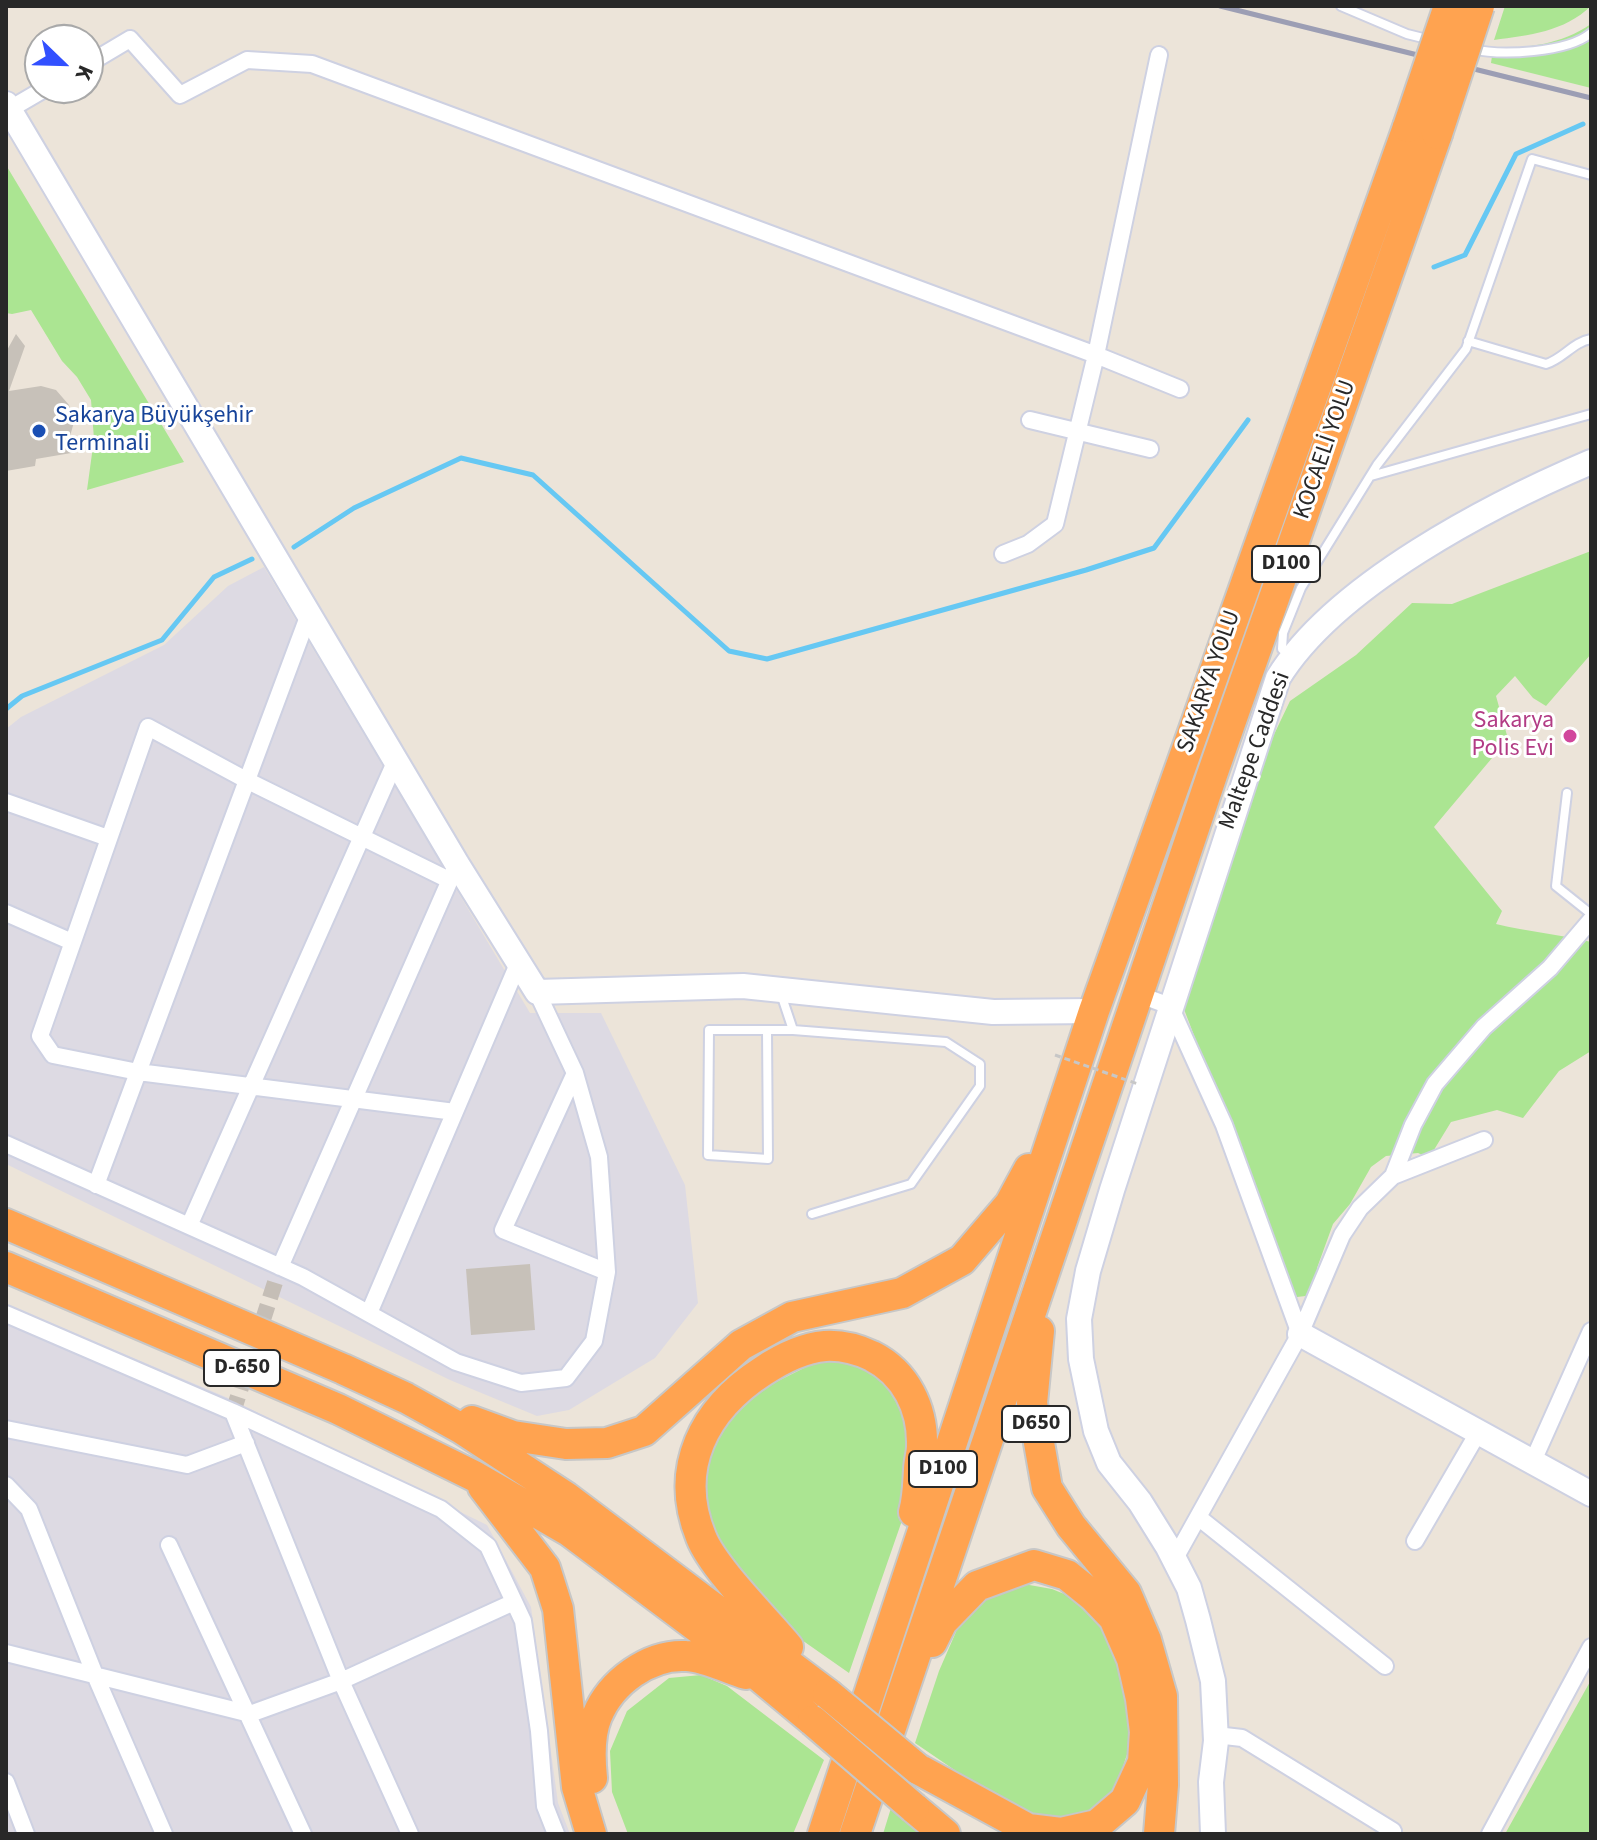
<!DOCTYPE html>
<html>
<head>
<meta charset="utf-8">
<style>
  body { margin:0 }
  #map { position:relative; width:1597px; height:1840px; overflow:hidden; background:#ece4d9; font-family:"Source Sans 3",sans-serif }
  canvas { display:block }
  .frame { position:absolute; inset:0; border:8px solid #282828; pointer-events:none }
  .north { position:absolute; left:24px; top:24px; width:80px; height:80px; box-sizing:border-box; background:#fff; border:2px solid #a9a9a9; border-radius:50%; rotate:113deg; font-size:22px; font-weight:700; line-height:32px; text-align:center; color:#282828 }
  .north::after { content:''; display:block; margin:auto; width:28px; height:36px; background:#3250ff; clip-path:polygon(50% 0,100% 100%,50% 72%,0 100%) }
</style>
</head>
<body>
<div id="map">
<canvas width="1597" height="1840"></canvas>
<div class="frame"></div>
<div class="north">K</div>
</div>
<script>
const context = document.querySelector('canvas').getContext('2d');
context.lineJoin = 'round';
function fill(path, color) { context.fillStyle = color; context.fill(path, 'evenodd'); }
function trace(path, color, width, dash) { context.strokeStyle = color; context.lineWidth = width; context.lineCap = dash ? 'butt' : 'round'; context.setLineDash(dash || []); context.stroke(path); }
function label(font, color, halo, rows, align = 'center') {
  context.font = font + ' "Source Sans 3",sans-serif'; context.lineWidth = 6; context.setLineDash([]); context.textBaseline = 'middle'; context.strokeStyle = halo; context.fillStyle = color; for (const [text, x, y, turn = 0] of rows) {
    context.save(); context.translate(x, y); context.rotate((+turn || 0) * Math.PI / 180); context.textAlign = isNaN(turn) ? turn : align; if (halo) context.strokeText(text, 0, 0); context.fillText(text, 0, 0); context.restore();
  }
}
fill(new Path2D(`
  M 264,567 L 530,1013 L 601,1013 L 685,1185 L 698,1303 L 655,1358 L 569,1410 L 537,1416 L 450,1380 L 6,1164 L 6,729 L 21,717 L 164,645 L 228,586 Z
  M 6,1304 L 228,1398 L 487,1525 L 531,1607 L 558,1803 L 570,1834 L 6,1834 Z`), '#dddae3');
fill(new Path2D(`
  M 1505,6 L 1591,6 C 1564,32 1529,35 1494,40 Z
  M 1591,24 L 1591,88 L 1491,63 L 1493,49 C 1530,47 1560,45 1591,24 Z
  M 6,165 L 184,462 L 87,490 L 94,439 L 91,400 L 77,377 L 62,361 L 31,310 L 12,314 L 6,313 Z
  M 1591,551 L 1591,654 L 1546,706 L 1533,698 L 1515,676 L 1496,696 L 1508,739 L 1434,827 L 1502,911 L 1496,924 C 1528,932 1559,934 1591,942 L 1591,1051 L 1559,1071 L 1523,1118 L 1497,1110 L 1451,1122 L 1429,1158 L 1418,1153 L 1386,1156 L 1371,1167 L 1350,1204 L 1333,1224 L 1317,1268 L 1320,1278 L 1314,1295 L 1297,1297 L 1288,1281 L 1182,1004 L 1258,768 L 1290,701 L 1356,655 L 1412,603 L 1452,604 Z
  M 822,1359 L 870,1364 L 901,1397 L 911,1439 L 914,1486 L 849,1673 L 789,1631 L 733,1569 L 702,1509 L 704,1464 L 720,1429 L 764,1388 Z
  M 1018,1583 L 1052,1589 L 1079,1600 L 1111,1638 L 1126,1696 L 1131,1742 L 1116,1788 L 1090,1811 L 1053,1818 L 1031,1816 L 997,1799 L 915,1743 L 939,1671 L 962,1618 L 990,1597 Z
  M 701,1675 L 727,1686 L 824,1760 L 793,1834 L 628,1834 L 612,1792 L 610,1751 L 627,1711 L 669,1678 Z
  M 1591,1680 L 1591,1834 L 1505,1834 Z
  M 891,1808 L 919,1834 L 883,1834 Z`), '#abe592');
trace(new Path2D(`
  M 1434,267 L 1465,255 L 1516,154 L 1583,124
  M 294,547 L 354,508 L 461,458 L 533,475 L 729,651 L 767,659 L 1086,570 L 1154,548 L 1248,420
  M 6,709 L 22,696 L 162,640 L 214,577 L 252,559`), '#66c8f3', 5);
fill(new Path2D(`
  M 16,334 L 25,346 L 9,391 L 41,386 L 56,390 L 69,405 L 74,422 L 69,440 L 83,451 L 36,459 L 35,466 L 6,471 L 6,352 Z
  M 530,1264 L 535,1330 L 471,1335 L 466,1269 Z`), '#c7c1b9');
trace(new Path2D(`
  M 233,1412 L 280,1267`), '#c5beb6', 16, [16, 8]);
const lane = new Path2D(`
  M 1341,6 L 1407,34 L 1431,40
  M 1472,49 C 1501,56 1567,53 1591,33
  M 1468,341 L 1546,364 C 1563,359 1573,342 1591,339
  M 1371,476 L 1591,414
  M 1291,656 L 1282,649 L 1283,633 L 1301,588 L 1377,465 L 1466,349 L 1532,159 L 1591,175
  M 1567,793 L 1556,886 L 1591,914
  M 781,994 L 793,1030 L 946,1042 L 980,1064 L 980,1086 L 911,1184 L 812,1214
  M 767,1030 L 768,1159 L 708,1155 L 709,1030 L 793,1030`);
const street = new Path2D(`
  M 88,64 L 130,39 L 180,95 L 247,60 L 312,64 L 1096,355 L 1180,389
  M 10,109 L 46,88
  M 1030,420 L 1150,449
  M 1003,554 L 1028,544 L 1055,524 L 1096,355 L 1159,55
  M 6,802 L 108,838
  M 449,880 L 248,781 L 148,727 L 40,1036 L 53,1055 L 138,1072 L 455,1112
  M 6,913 L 72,942
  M 1140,995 L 1170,1006 L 1224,1125 L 1300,1334
  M 575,1073 L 503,1230 L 607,1272
  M 6,1144 L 303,1277 L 456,1362 L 521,1383 L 566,1378 L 594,1341 L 607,1272 L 599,1157 L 575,1073 L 537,992
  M 1393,1176 L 1413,1125 L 1435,1084 L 1484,1027 L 1550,968 L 1591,920
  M 96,1185 L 309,614
  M 189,1226 L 396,760
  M 280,1267 L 453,873
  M 369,1313 L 518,964
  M 6,1314 L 233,1412 L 341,1681 L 410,1834
  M 233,1412 L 441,1509 L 488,1546 L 523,1621 L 539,1731 L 545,1806 L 556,1834
  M 6,1429 L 187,1465 L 246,1443
  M 1533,1461 L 1591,1331
  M 6,1485 L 29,1509 L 95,1675 L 164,1834
  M 1198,1517 L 1385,1666
  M 1415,1541 L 1479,1431
  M 169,1545 L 303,1834
  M 1174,1560 L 1300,1334 L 1342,1235 L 1360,1208 L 1393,1176 L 1484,1140
  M 6,1653 L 250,1714 L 341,1681 L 514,1602
  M 1216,1735 L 1242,1738 L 1393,1831
  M 6,1782 L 26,1834
  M 1490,1834 L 1591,1647`);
const secondary = new Path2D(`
  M 6,104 L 457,864 L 537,992 L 743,986 L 993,1012 L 1094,1011
  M 1300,1334 L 1591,1494
  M 1213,1834 L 1211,1782 L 1216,1741 L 1213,1681 L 1198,1620 L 1189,1588 L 1168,1547 L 1140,1502 L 1109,1463 L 1096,1431 L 1081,1359 L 1079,1319 L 1088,1271 L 1112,1190 L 1278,678 C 1335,585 1492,504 1591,462`);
const highway = new Path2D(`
  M 6,1224 L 343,1369 L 406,1398 L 462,1429 L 566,1497 L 828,1694
  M 6,1267 L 338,1409 L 474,1476 L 569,1531 L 725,1648 L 813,1721
  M 1039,1331 L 1032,1403 L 1047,1488 L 1071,1526 L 1126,1593 L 1146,1640 L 1162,1696 L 1163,1785 L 1159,1834
  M 472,1421 L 513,1436 L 566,1444 L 607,1443 L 644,1431 L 741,1345 L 792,1317 L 902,1293 L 962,1260 L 1010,1204 L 1029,1169
  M 483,1487 L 545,1568 L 558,1609 L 577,1787 L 591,1834
  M 788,1647 C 765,1619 713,1568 701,1537 C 673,1468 704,1409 763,1371 C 781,1359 803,1348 825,1346 C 841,1345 857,1349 872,1356 C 906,1373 923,1409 922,1446 C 922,1454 919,1462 919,1470 C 918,1485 918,1498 914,1512
  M 918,1769 L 1028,1829 L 1061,1833 L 1097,1825 L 1125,1801 L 1143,1762 L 1145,1732 L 1141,1699 L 1132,1659 L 1114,1618 L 1093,1596 L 1067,1575 L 1034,1565 L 977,1586 L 942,1622 L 932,1642
  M 592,1778 C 590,1759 589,1735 597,1716 C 611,1682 649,1654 686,1656 C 702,1656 730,1669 746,1674
  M 914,1808 L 945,1834
  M 823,1834 L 1094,1011 L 1408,127
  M 855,1834 L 1213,772 L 1437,134`);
trace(lane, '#ced1e2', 12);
trace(street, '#ced1e2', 20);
trace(secondary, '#ced1e2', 28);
trace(highway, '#c7c7c7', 34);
trace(lane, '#fff', 8);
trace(street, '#fff', 16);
trace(secondary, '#fff', 24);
trace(highway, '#ffa350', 30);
trace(new Path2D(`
  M 1220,6 L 1591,98`), '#9c9eb4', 5);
const highwayBridge = new Path2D(`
  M 1408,127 L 1449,6
  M 1437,134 L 1479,6
  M 828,1694 L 918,1769
  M 813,1721 L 914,1808`);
trace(highwayBridge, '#c7c7c7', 34, []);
trace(new Path2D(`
  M 1055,1055 L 1138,1084`), '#c7c7c7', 3, [6, 4]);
trace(highwayBridge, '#ffa350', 30);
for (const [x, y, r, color] of [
  [39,431,8,"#1a4fb4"],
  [1570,736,8,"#d1479c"]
]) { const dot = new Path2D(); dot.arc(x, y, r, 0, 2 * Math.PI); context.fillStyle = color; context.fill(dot); trace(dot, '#fff', 3); }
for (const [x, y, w] of [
  [1286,564,68],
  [242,1368,76],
  [1036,1424,68],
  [943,1469,68]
]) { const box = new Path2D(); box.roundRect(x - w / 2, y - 18, w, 36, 6); context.fillStyle = '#fff'; context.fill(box); trace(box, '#282828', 2); }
label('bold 22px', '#282828', null, [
  ["D100",1286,564],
  ["D-650",242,1368],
  ["D650",1036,1424],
  ["D100",943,1469]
]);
label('24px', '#164399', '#fff', [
  ["Sakarya Büyükşehir",55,417],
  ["Terminali",55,445]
], 'left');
label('24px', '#282828', '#fff', [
  ["KOCAELİ YOLU",1326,450,-71],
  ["SAKARYA YOLU",1210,682,-71],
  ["Maltepe Caddesi",1256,751,-70]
]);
label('24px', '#b23c85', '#fff', [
  ["Sakarya",1554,722],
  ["Polis Evi",1554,750]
], 'right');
</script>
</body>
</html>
